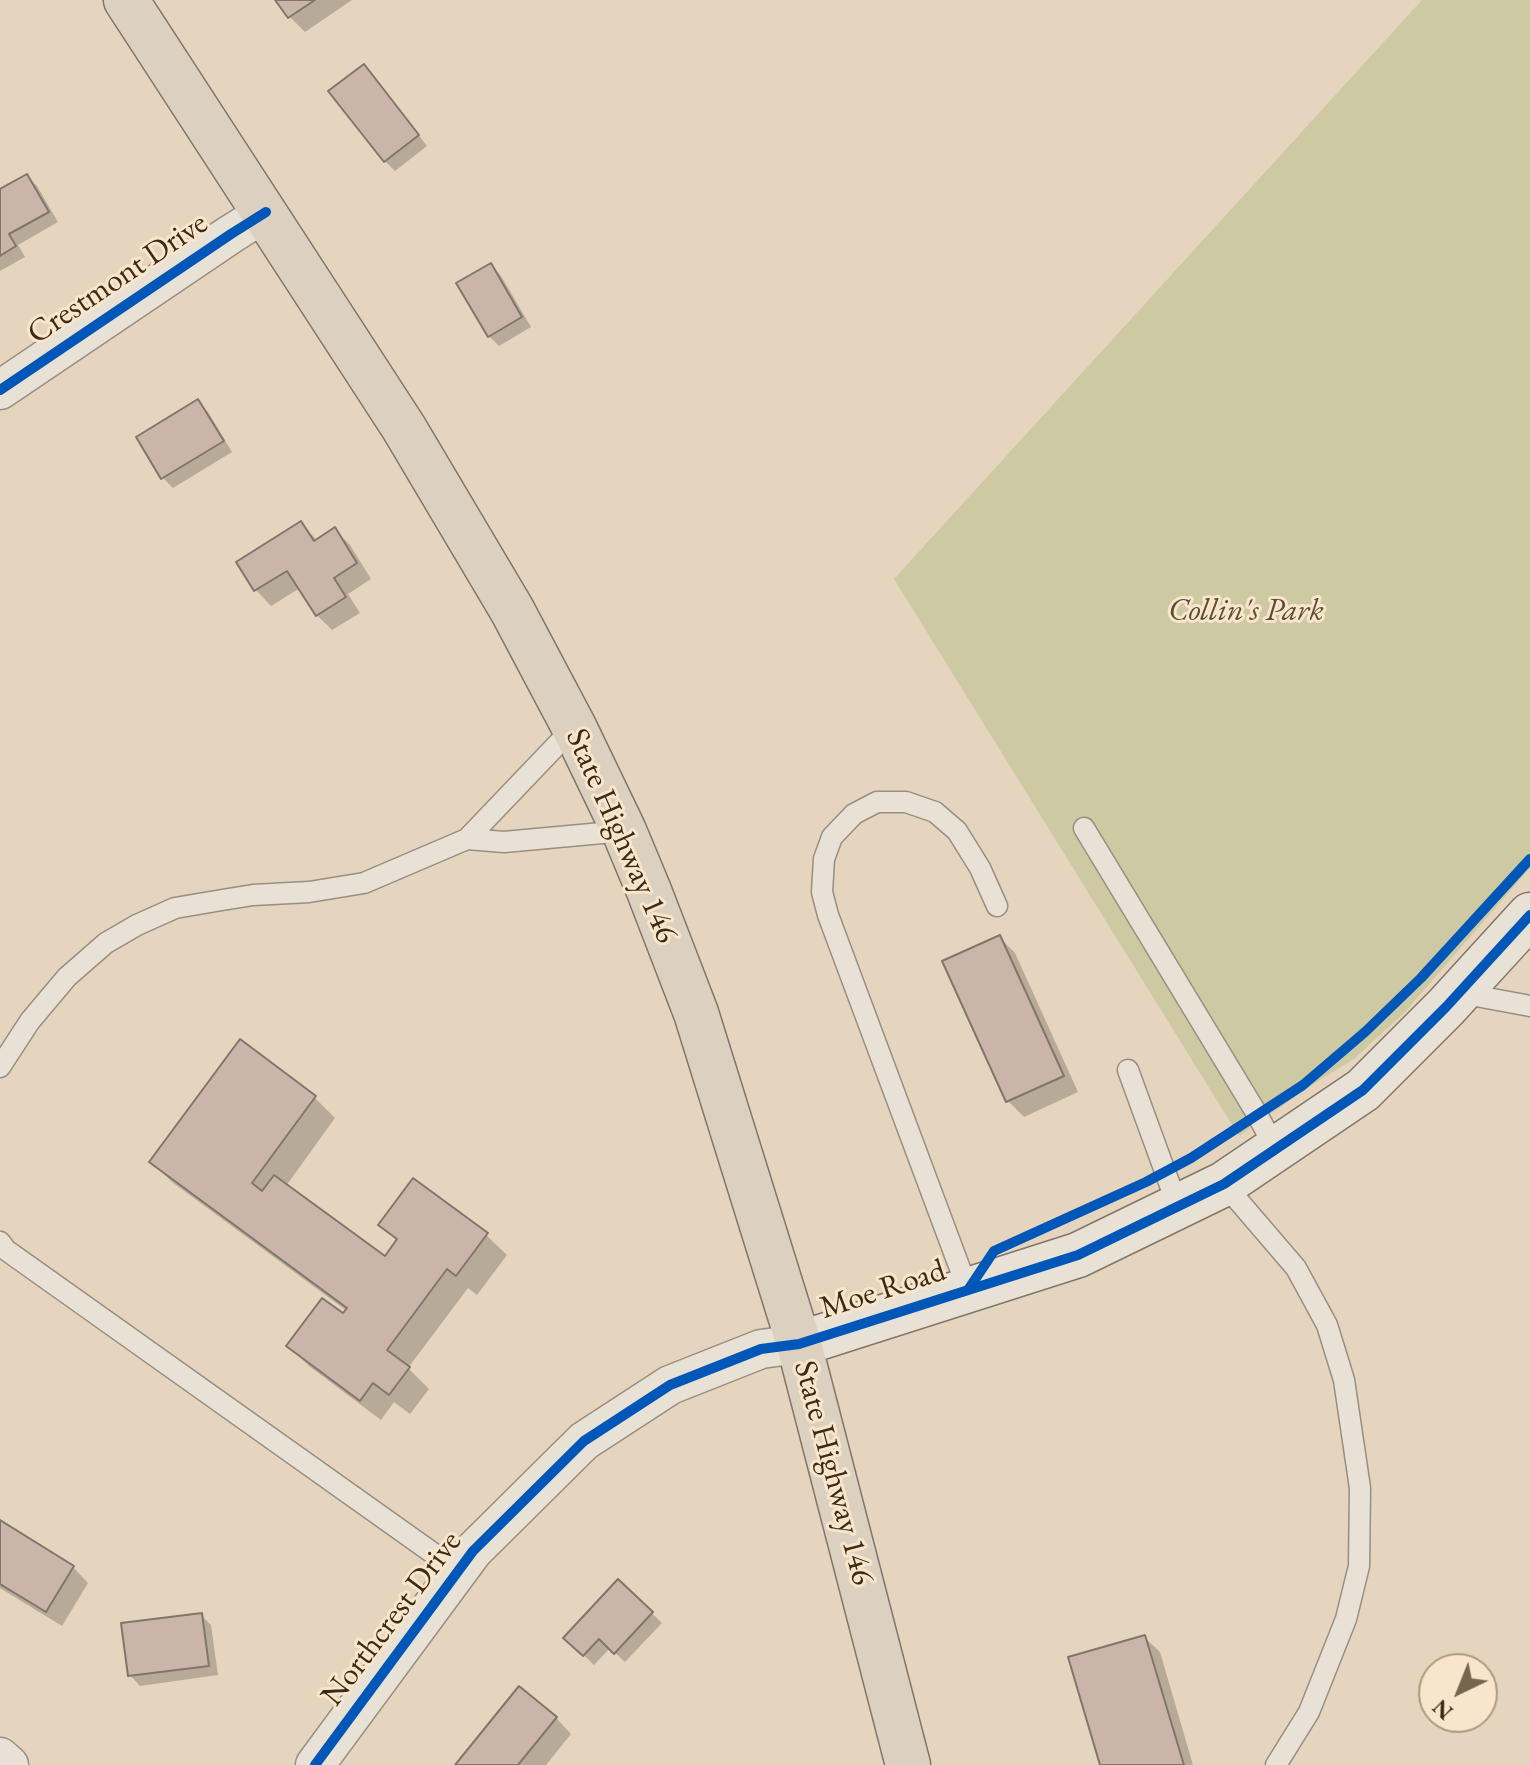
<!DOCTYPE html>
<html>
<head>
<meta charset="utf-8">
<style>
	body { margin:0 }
	#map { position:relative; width:1530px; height:1765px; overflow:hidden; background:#e5d5bf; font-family:"EB Garamond",serif }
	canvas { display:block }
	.north { position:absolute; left:1418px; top:1653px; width:80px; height:80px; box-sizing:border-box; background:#f8e5cb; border:2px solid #ac9a83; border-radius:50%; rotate:223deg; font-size:22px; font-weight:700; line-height:32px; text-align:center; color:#3a2a16 }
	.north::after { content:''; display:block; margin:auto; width:28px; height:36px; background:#766651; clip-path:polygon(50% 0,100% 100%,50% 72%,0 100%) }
</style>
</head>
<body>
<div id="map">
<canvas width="1530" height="1765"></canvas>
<div class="north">N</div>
</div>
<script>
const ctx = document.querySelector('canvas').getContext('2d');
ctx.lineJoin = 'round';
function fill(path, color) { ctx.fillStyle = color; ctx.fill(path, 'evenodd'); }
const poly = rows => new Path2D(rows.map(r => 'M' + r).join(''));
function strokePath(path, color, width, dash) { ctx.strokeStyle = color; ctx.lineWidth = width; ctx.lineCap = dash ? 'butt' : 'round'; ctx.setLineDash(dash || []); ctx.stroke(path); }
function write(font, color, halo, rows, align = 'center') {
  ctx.font = font + ' "EB Garamond",serif'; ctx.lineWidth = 6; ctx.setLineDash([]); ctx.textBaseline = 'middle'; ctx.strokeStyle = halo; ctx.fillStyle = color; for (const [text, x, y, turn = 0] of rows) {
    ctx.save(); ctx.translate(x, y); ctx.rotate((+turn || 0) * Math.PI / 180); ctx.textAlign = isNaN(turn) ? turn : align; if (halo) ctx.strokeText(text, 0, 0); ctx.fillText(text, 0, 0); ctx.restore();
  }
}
fill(poly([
	[1422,0,1530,0,1530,868,1405,1012,1354,1059,1312,1085,1239,1136,894,579]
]), '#cdc9a3');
fill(poly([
	[278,0,352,0,305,32,290,17],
	[373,76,427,146,395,171,385,161],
	[27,176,37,186,58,222,18,245,25,257,0,271,0,192],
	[491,265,501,276,531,327,499,346,489,336],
	[198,402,208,412,232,452,173,488,163,478,139,438],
	[301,524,318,541,335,530,350,545,371,579,348,594,360,613,332,630,317,615,300,588,271,606,256,590,239,563],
	[999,937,1015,953,1078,1092,1024,1117,1008,1101,945,962],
	[240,1042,315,1098,335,1118,286,1186,385,1259,398,1242,381,1225,486,1235,507,1255,477,1295,468,1288,408,1368,429,1389,410,1414,394,1402,381,1420,309,1366,289,1346,344,1316,347,1311,172,1182,152,1162],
	[0,1522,73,1567,88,1583,62,1626,0,1588],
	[619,1582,662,1623,625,1662,610,1648,594,1665,566,1638],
	[201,1615,211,1625,218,1675,140,1686,130,1675],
	[1144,1637,1160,1652,1193,1765,1102,1765],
	[556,1718,571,1734,546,1765,458,1765]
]), '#0003');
const building = poly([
	[275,0,315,0,288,18,275,0],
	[364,64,419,135,384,162,328,91,364,64],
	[27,174,49,212,9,234,16,246,0,256,0,189,27,174],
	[491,263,522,317,488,337,456,283,491,263],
	[198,399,224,441,161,479,136,437,198,399],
	[301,521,314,541,335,527,357,563,334,578,346,597,316,616,287,571,254,591,236,562,301,521],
	[1000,935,1064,1076,1006,1102,942,961,1000,935],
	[240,1039,316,1096,252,1183,262,1191,274,1175,385,1256,397,1239,378,1225,413,1178,488,1233,456,1276,447,1269,387,1350,410,1367,389,1395,373,1383,360,1401,286,1346,322,1298,343,1313,347,1308,149,1162,240,1039],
	[0,1520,74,1566,46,1612,0,1584,0,1520],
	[618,1579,653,1612,614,1654,599,1639,583,1656,563,1638,618,1579],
	[202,1613,209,1666,128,1676,121,1623,202,1613],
	[1145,1635,1184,1765,1100,1765,1068,1657,1145,1635],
	[519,1686,557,1717,518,1765,455,1765,519,1686]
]);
fill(building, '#cbb5aa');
strokePath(building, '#807669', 2);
const lane = poly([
	[1084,828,1257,1114,1275,1148],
	[467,839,504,842,624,831],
	[1460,993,1530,1006],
	[0,1067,30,1021,67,977,106,943,137,925,175,908,216,901,253,895,309,892,364,883,467,839,574,727],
	[1128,1070,1178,1207],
	[1224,1184,1296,1268,1327,1325,1344,1380,1360,1488,1359,1566,1346,1619,1309,1712,1276,1765],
	[0,1242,6,1250,458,1571],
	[968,1290,828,915,822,892,824,859,832,837,854,814,877,802,906,802,935,812,957,831,980,868,997,906]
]);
const street = poly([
	[0,390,231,234,266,212],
	[0,1757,9,1765],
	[315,1765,473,1551,584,1441,670,1385,761,1349,799,1344]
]);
const secondary = poly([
	[799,1344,1078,1255,1224,1184,1363,1090,1446,1007,1530,915]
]);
const primary = poly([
	[126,0,404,428,512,610,574,727,624,831,649,891,696,1013,799,1344,908,1765]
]);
strokePath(lane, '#998e7f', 23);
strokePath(street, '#998e7f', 41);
strokePath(secondary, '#807669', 47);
strokePath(primary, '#807669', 47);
strokePath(lane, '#e8e1d6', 20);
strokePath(street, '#e8e1d6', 38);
strokePath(secondary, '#e8e1d6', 44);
strokePath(primary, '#dcd1c1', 44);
strokePath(poly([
	[0,390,231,234,266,212],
	[968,1290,994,1251,1146,1182,1191,1158,1303,1085,1365,1032,1421,978,1530,859],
	[315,1765,473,1551,584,1441,670,1385,761,1349,799,1344,1078,1255,1224,1184,1363,1090,1446,1007,1530,915]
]), '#0057b8', 10);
write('32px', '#3a2a16', '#f8e5cb', [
	["Crestmont Drive",118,279,-34],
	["State Highway 146",621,836,66],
	["Moe Road",883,1290,-18],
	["State Highway 146",833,1473,75],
	["Northcrest Drive",392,1619,-53]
]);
write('italic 32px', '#5a4f34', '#f8e5cb', [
	["Collin's Park",1246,611]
]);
</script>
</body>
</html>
